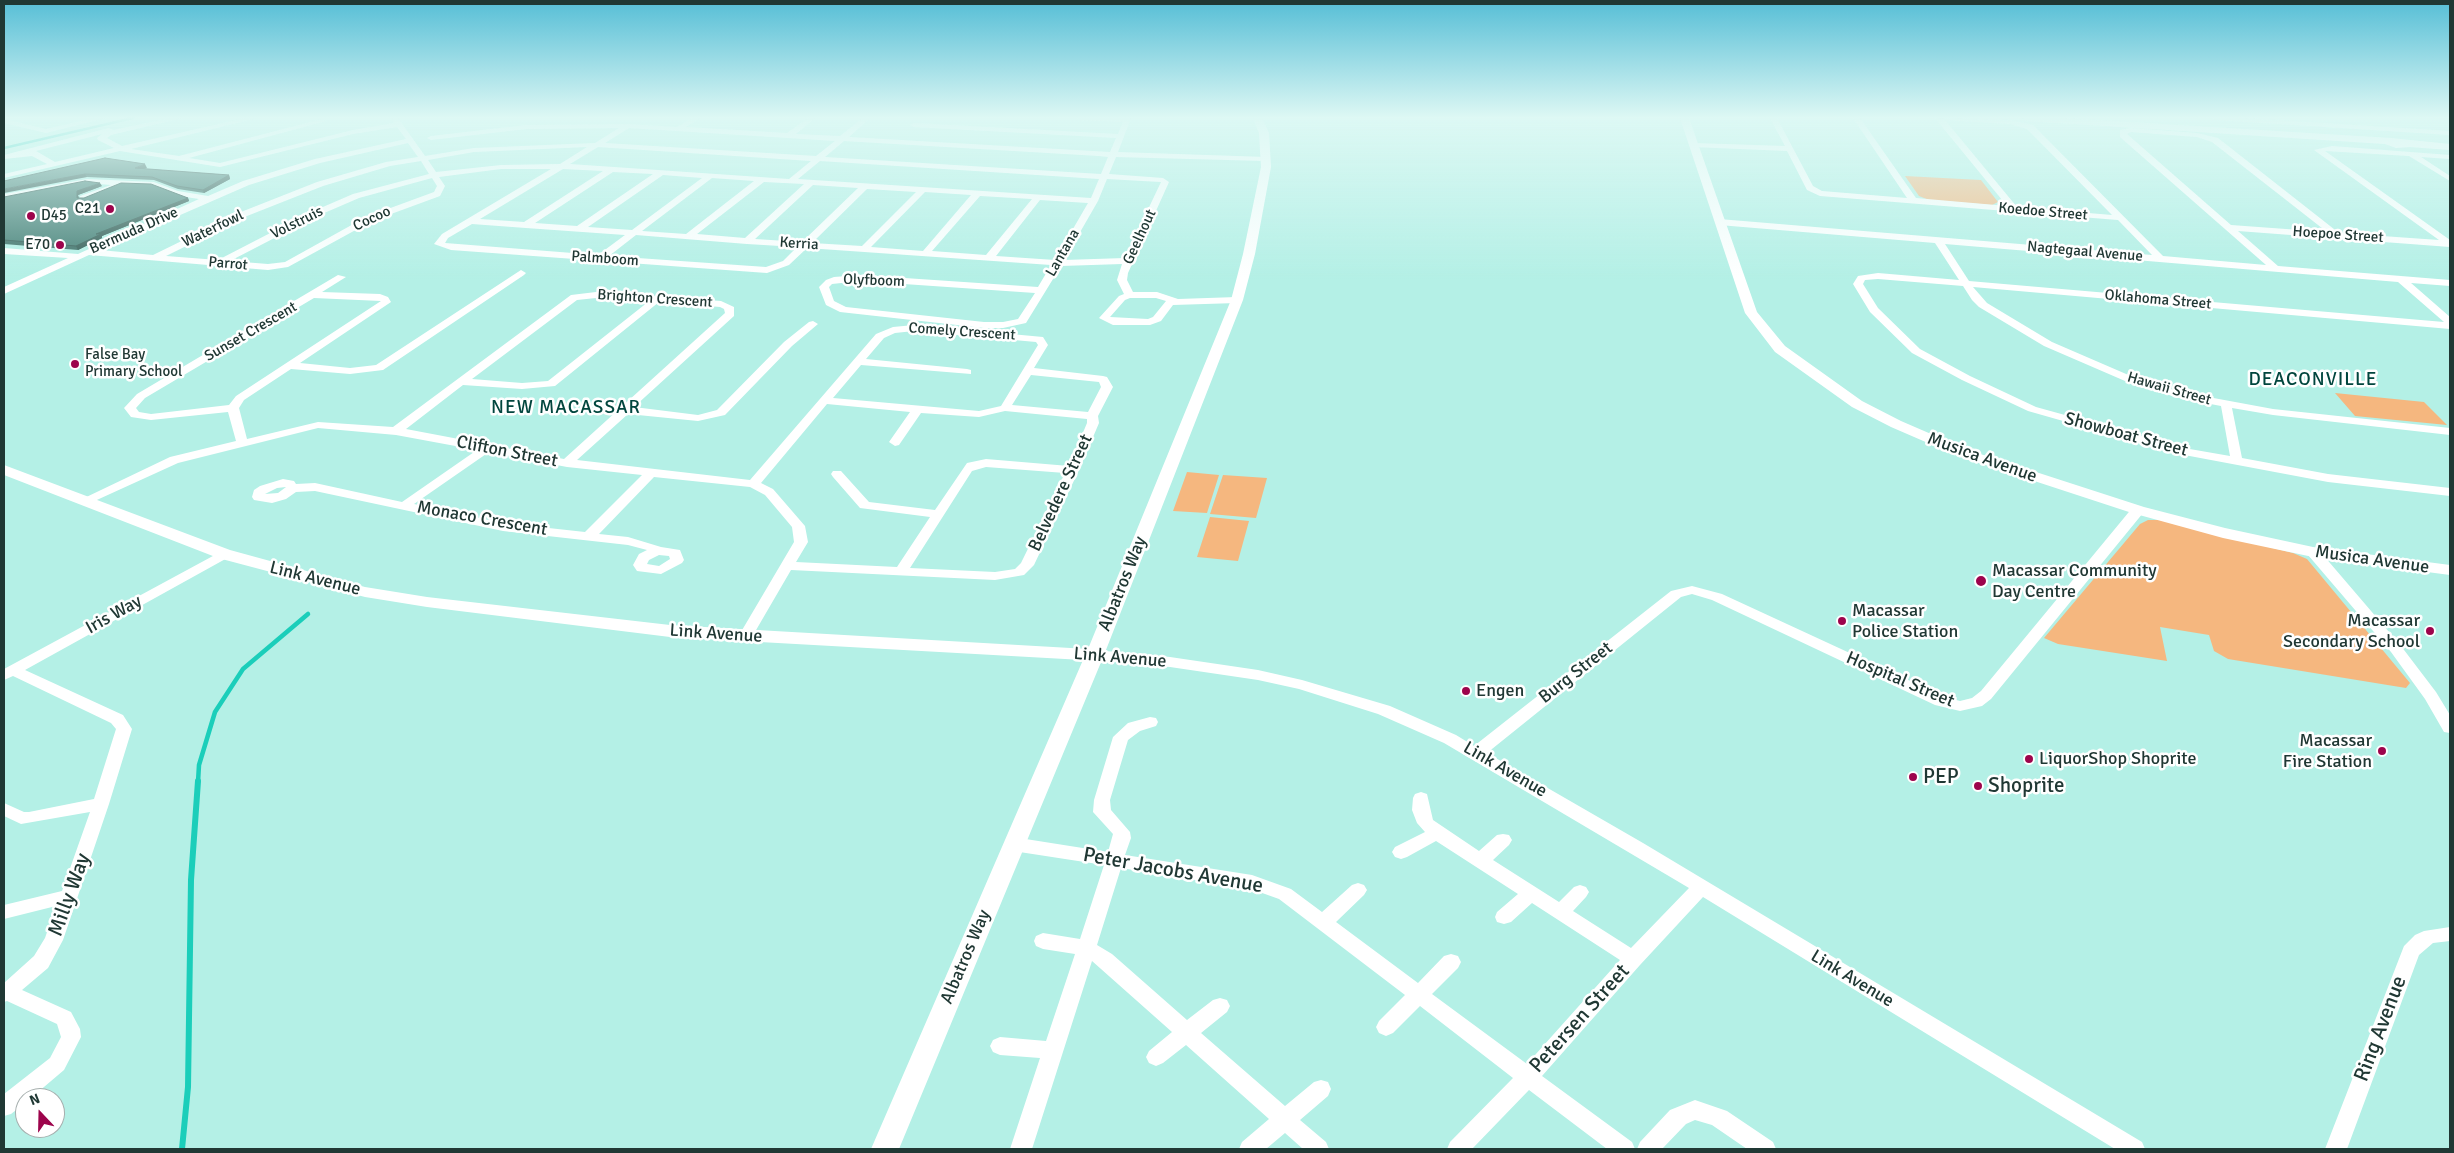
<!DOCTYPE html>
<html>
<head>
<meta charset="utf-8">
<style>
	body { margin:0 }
	#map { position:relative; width:2454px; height:1153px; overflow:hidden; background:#b4f0e6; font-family:Signika,sans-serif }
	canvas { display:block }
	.frame { position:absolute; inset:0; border:5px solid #203834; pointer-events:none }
	.north { position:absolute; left:15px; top:1088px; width:50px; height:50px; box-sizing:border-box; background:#fff; border:1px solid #a6afae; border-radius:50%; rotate:339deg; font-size:14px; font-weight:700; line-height:20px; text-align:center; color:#203834 }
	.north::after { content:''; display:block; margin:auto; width:18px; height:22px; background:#9d044c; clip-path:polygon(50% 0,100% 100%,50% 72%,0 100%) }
</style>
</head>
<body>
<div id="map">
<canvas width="2454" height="1153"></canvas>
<div class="frame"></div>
<div class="north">N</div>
</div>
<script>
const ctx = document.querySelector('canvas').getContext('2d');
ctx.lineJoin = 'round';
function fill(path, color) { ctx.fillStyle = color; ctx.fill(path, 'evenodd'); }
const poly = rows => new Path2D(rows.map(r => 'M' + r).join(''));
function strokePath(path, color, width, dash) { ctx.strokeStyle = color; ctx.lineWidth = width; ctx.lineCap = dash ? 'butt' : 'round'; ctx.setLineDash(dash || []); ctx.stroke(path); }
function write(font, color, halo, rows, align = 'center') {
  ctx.font = font + ' Signika,sans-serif'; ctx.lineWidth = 5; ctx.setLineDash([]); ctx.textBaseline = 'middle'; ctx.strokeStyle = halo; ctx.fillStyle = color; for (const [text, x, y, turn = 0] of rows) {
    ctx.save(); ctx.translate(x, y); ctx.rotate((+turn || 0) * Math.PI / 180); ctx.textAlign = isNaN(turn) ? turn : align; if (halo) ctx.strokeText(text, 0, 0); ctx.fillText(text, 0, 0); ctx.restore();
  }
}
fill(poly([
	[1905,176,1981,180,1998,202,1992,205,1929,200,1919,196],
	[2335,393,2424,402,2447,425,2355,416],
	[1187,472,1219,475,1207,513,1173,511],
	[1223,475,1267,478,1256,518,1210,514],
	[1210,517,1249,521,1238,561,1197,557],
	[2148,520,2161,520,2293,553,2307,559,2410,683,2406,688,2228,659,2214,651,2209,635,2160,627,2167,661,2058,644,2044,638,2140,524]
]), '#f5b77f');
strokePath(poly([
	[4,148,133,118]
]), '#1bceba', 2.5);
strokePath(poly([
	[198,782,199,765,215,712,243,669,308,614]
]), '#1bceba', 4.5);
strokePath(poly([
	[182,1149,188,1087,191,880,198,781]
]), '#1bceba', 6);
fill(poly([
	[94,118,106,118,46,133,4,123,4,119,46,129,94,118],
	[170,118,182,118,111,135,107,138,122,146,245,118,257,118,131,149,179,156,322,119,326,121,189,158,220,163,353,130,394,123,392,118,398,118,425,156,474,148,595,143,619,128,526,129,431,140,427,138,431,136,526,125,628,124,677,127,692,118,700,118,686,127,787,133,808,118,815,118,796,134,840,136,863,118,870,118,849,137,1110,152,1116,138,914,127,910,125,914,123,1118,134,1123,122,1081,120,1077,118,1131,118,1118,152,1266,157,1270,159,1266,161,1116,157,1109,174,1163,178,1169,182,1128,273,1127,280,1133,292,1157,292,1178,299,1237,297,1242,300,1237,303,1173,305,1161,321,1150,325,1113,325,1099,318,1119,296,1124,294,1117,280,1122,264,1061,266,1026,323,1003,328,984,328,840,312,826,305,819,287,826,280,834,277,860,275,1038,287,1051,265,807,248,789,265,767,273,451,250,434,244,442,234,551,169,501,169,439,177,445,186,440,196,372,221,288,267,268,270,89,255,4,294,4,287,68,258,4,254,4,248,78,254,199,199,173,195,153,186,122,185,86,200,80,200,80,196,111,185,87,183,4,199,4,194,87,179,154,182,178,191,208,196,243,181,315,159,406,139,397,127,353,134,220,167,120,151,4,178,4,174,47,164,32,156,4,159,4,155,109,128,113,130,170,118],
	[629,128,788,138,835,141,816,156,605,143,629,128],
	[102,134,97,138,98,140,114,148,55,162,36,151,102,134],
	[844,141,1099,156,1108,157,1101,174,825,157,844,141],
	[408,143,418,157,386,162,317,182,241,212,153,255,100,250,249,185,320,163,408,143],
	[587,147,560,164,501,165,436,172,428,160,474,152,587,147],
	[598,147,811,161,789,179,570,164,598,147],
	[421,161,429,174,353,194,309,213,218,260,166,256,247,216,323,186,390,166,421,161],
	[820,161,1099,179,1091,198,798,179,820,161],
	[563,169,603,171,524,222,480,219,563,169],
	[613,172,653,174,577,226,535,223,613,172],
	[663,175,702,178,632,230,588,227,663,175],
	[432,178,437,186,434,192,366,217,285,262,268,264,230,261,315,217,359,198,432,178],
	[712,178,754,181,686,234,642,231,712,178],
	[1107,179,1161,182,1125,258,1064,260,1098,201,1107,179],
	[764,182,804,184,745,238,697,234,764,182],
	[813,185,858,188,802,242,755,239,813,185],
	[867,189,916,192,862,246,812,243,867,189],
	[925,192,971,195,923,251,871,247,925,192],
	[980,196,1032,199,986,255,932,251,980,196],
	[1040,200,1088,203,1055,260,996,256,1040,200],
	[472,224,526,228,625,235,598,255,445,243,448,238,472,224],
	[636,235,747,244,797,247,783,261,766,267,609,256,636,235],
	[860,281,1035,293,1018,319,1003,322,984,322,846,307,834,301,829,287,832,284,860,281],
	[1130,298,1156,298,1166,301,1153,317,1148,319,1110,317,1125,300,1130,298],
	[1770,118,1777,118,1813,186,1822,191,1907,198,1853,118,1860,118,1916,198,2007,206,1935,118,2010,120,2033,125,2163,256,2266,265,2120,137,2120,130,2131,128,2197,133,2218,138,2339,233,2439,240,2314,150,2332,146,2450,155,2450,159,2421,157,2450,176,2450,181,2409,156,2325,151,2450,240,2450,247,2238,231,2278,266,2450,280,2450,286,2411,283,2450,317,2450,329,1973,287,1987,303,2052,342,2140,380,2181,392,2273,409,2450,428,2450,435,2273,415,2232,408,2242,458,2328,474,2450,488,2450,496,2328,482,2179,454,2028,411,1962,380,1912,353,1870,312,1853,284,1858,276,1878,273,1959,280,1935,243,1719,225,1715,222,1719,219,2152,255,2118,220,1820,196,1807,190,1787,151,1693,147,1689,145,1693,143,1785,146,1770,118],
	[1945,120,2010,124,2027,129,2112,215,2017,207,1945,120],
	[2131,132,2197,137,2212,142,2327,232,2231,225,2127,134,2131,132],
	[1945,244,2398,282,2444,322,1969,281,1945,244],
	[1878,279,1963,286,1972,300,1979,307,2044,346,2132,384,2179,398,2221,406,2230,456,2184,448,2036,407,1970,376,1920,349,1878,308,1863,284,1865,280,1878,279],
	[2212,118,2244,118,2450,131,2450,135,2216,120,2212,118],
	[521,270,526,273,524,275,383,370,350,374,291,369,244,400,239,408,247,439,318,422,393,427,571,295,596,292,721,301,734,307,734,316,634,407,698,415,717,410,784,342,809,322,813,321,818,324,792,346,725,415,698,421,628,414,577,460,750,480,876,334,893,327,914,325,1043,337,1048,345,1034,368,1103,376,1107,377,1113,387,1098,416,1099,423,1079,470,1034,565,1024,575,995,580,791,570,752,637,745,642,738,637,794,542,792,527,765,495,750,487,654,477,599,534,628,537,661,547,680,550,684,560,682,563,661,574,637,571,633,565,639,554,647,550,628,545,503,531,315,491,296,492,286,499,272,503,254,500,252,497,254,490,260,486,283,479,294,481,296,484,315,483,402,502,477,450,396,435,318,428,178,463,88,504,84,505,78,501,170,457,236,441,228,412,151,420,131,417,124,408,137,394,338,275,346,277,322,292,380,294,388,297,391,302,300,363,350,368,376,365,521,270],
	[314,298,381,301,236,396,229,405,151,414,139,412,136,408,145,398,314,298],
	[596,298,648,302,548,381,522,383,472,379,577,300,596,298],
	[659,302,720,307,724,309,725,313,564,459,406,429,463,385,522,389,555,386,659,302],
	[914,331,1036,342,1038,345,1001,406,979,411,833,398,861,365,971,374,971,370,967,369,866,359,884,338,895,333,914,331],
	[1031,375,1099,382,1101,387,1088,412,1012,405,1031,375],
	[827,404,910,412,889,442,895,446,899,445,921,413,979,417,1005,411,1087,419,1087,423,1069,466,986,459,967,463,935,510,869,502,841,471,833,471,831,474,833,477,860,508,930,517,897,567,796,562,808,542,805,526,773,489,761,483,827,404],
	[489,452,567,467,642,475,585,532,503,523,414,504,489,452],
	[986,467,1065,473,1021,563,1015,569,995,572,910,568,972,471,986,467],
	[286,487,278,493,265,494,277,488,286,487],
	[659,555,669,556,670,559,659,566,647,564,649,560,659,555],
	[2138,506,2144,510,2143,513,1991,699,1982,706,1960,711,1935,705,1712,600,1692,594,1681,597,1487,753,1643,843,2142,1142,2145,1149,2115,1149,1703,897,1640,965,1542,1076,1632,1142,1635,1149,1607,1149,1529,1090,1472,1149,1447,1149,1450,1142,1513,1078,1420,1006,1393,1033,1386,1036,1379,1033,1376,1027,1379,1021,1405,995,1279,899,1251,889,1121,868,1097,945,1112,954,1187,1020,1213,1000,1220,998,1227,1000,1230,1006,1227,1012,1201,1033,1285,1106,1314,1082,1321,1080,1328,1082,1331,1089,1328,1096,1300,1120,1326,1142,1329,1149,1303,1149,1285,1133,1266,1149,1239,1149,1242,1142,1269,1119,1186,1045,1163,1063,1156,1066,1149,1063,1146,1057,1149,1051,1172,1032,1092,961,1032,1149,1010,1149,1040,1058,1000,1055,993,1052,990,1046,993,1040,1000,1037,1046,1041,1075,954,1043,949,1036,946,1034,941,1036,936,1043,933,1080,939,1104,865,1013,851,1007,849,1004,844,1007,839,1013,837,1108,852,1113,834,1093,812,1094,800,1113,737,1128,723,1150,717,1156,718,1158,722,1156,726,1140,731,1128,740,1110,800,1111,810,1130,832,1131,838,1125,855,1252,875,1291,889,1322,912,1352,885,1358,883,1364,885,1367,890,1364,895,1336,922,1418,983,1444,956,1451,954,1458,956,1461,962,1458,968,1432,994,1527,1064,1620,960,1532,903,1511,922,1504,924,1497,922,1495,917,1497,912,1518,894,1436,841,1407,857,1401,859,1395,857,1392,852,1395,847,1425,832,1417,823,1412,810,1413,798,1415,794,1421,792,1427,794,1433,820,1479,851,1497,835,1503,834,1509,835,1512,840,1509,845,1493,860,1559,902,1574,887,1580,885,1586,887,1589,892,1586,897,1573,911,1631,948,1689,888,1444,743,1378,714,1299,689,1258,680,1170,667,1095,660,1088,655,1090,652,1095,650,1170,657,1258,670,1302,680,1390,706,1456,735,1474,746,1671,591,1692,586,1722,594,1945,697,1960,701,1972,698,1981,691,2133,507,2138,506],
	[2313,548,2318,549,2401,646,2436,692,2450,715,2450,733,2444,732,2425,699,2391,652,2308,555,2306,552,2313,548],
	[224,550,229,551,231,554,229,557,25,670,123,715,132,729,109,804,63,940,48,968,22,990,71,1012,80,1029,81,1037,64,1070,31,1098,25,1098,25,1103,11,1114,4,1116,4,1094,50,1058,61,1037,57,1024,7,1001,4,1002,4,983,34,956,45,938,56,906,4,919,4,905,62,891,90,812,21,824,4,816,4,803,24,812,29,812,94,799,116,729,111,723,13,676,4,680,4,669,224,550],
	[2450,927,2450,941,2433,943,2419,955,2347,1149,2325,1149,2404,946,2415,935,2424,931,2450,927],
	[1695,1100,1727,1111,1773,1142,1776,1149,1747,1149,1712,1125,1695,1120,1686,1124,1662,1149,1637,1149,1640,1142,1670,1110,1695,1100]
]), '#fff');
fill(poly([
	[1253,118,1262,118,1269,133,1271,167,1255,254,1243,300,1104,655,899,1149,871,1149,1083,660,670,637,427,607,365,597,218,558,4,475,4,465,230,550,365,587,427,597,670,625,1088,649,1231,300,1243,254,1261,167,1259,133,1253,118],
	[1680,118,1689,118,1757,312,1785,346,1862,401,1901,421,1968,450,2144,507,2225,528,2313,547,2450,565,2450,575,2313,557,2223,538,2132,513,1958,456,1891,427,1852,407,1775,352,1745,313,1680,118],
	[2022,118,2063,118,2391,138,2450,144,2450,150,2410,147,2396,148,2385,144,2027,121,2022,118]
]), '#fff');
fill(poly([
	[147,168,144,169,229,175,230,179,204,193,178,189,154,180,87,177,4,181],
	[102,186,78,195,79,198,188,198,189,201,102,236,102,238,78,250,4,244,4,197]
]), '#3a6c64');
fill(poly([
	[145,164,147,168,136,171,135,168],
	[85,174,87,177,4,193,4,189],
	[229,175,230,179,204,193,203,190],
	[100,183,102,186,78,195,79,201,77,198,77,191],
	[188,198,189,201,102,236,102,238,78,250,76,246,96,234]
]), '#2f5851');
const building = poly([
	[105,158,145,164,135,168,229,175,203,190,177,186,152,177,85,174,4,189,4,181,105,158],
	[85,181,100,183,77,191,77,198,84,198,121,183,151,184,188,198,96,234,101,234,76,246,4,240,4,197,85,181]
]);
fill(building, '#437d74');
strokePath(building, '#2f5851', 1);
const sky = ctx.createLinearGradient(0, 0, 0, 279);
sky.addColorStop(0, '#56bed6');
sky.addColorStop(0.42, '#ddf8f4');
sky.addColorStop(1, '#ddf8f400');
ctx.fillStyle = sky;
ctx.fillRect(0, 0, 2454, 279);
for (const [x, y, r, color] of [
	[110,209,5,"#9d044c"],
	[31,216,5,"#9d044c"],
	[60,245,5,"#9d044c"],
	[75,364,5,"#9d044c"],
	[1981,581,6,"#9d044c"],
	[1842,621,5,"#9d044c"],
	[2430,631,5,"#9d044c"],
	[1466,691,5,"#9d044c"],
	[2382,751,5,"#9d044c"],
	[2029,759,5,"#9d044c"],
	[1913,777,5,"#9d044c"],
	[1978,786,5,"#9d044c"]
]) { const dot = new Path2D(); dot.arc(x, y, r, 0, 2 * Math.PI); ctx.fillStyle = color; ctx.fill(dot); strokePath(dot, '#fff', 2); }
write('15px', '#203834', '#fff', [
	["C21",100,209],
	["D45",41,216,"left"],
	["E70",50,245],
	["False Bay",85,355,"left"],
	["Primary School",85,372,"left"]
], 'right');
write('15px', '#203834', '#fff', [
	["Koedoe Street",2043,212,5],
	["Cocoo",372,219,-25],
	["Volstruis",297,223,-26],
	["Waterfowl",213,229,-26],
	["Bermuda Drive",134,231,-24],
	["Hoepoe Street",2338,235,4],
	["Geelhout",1140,237,-65],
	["Kerria",799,244,4],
	["Nagtegaal Avenue",2085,252,5],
	["Lantana",1063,253,-60],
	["Palmboom",605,259,4],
	["Parrot",228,264,5],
	["Olyfboom",874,281,2],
	["Brighton Crescent",655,299,4],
	["Oklahoma Street",2158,300,5],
	["Sunset Crescent",251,332,-30],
	["Comely Crescent",962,332,4],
	["Hawaii Street",2169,389,16]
]);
write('18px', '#203834', '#fff', [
	["Showboat Street",2126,435,15],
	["Clifton Street",507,452,11],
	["Musica Avenue",1982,458,20],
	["Belvedere Street",1061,493,-65],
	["Monaco Crescent",482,519,10],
	["Musica Avenue",2372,560,8],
	["Link Avenue",315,579,14],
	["Albatros Way",1123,584,-68],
	["Iris Way",114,615,-29],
	["Link Avenue",716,634,4],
	["Link Avenue",1120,658,5],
	["Burg Street",1576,673,-38],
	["Hospital Street",1900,680,23],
	["Link Avenue",1505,770,30],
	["Albatros Way",966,957,-67],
	["Link Avenue",1852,979,31]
]);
write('18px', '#203834', '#fff', [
	["Macassar Community",1992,571],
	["Day Centre",1992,592],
	["Macassar",1852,611],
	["Police Station",1852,632],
	["Macassar",2420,621,"right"],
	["Secondary School",2420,642,"right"],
	["Engen",1476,691],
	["Macassar",2372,741,"right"],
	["Fire Station",2372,762,"right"],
	["LiquorShop Shoprite",2039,759]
], 'left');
ctx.letterSpacing = '1px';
write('19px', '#01463e', '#fff', [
	["DEACONVILLE",2313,380],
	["NEW MACASSAR",566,408]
]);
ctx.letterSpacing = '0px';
write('21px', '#203834', '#fff', [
	["PEP",1923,777],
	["Shoprite",1988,786]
], 'left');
write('21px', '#203834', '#fff', [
	["Peter Jacobs Avenue",1173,871,10],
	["Milly Way",70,895,-70],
	["Petersen Street",1580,1019,-48],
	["Ring Avenue",2381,1029,-69]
]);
</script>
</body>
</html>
